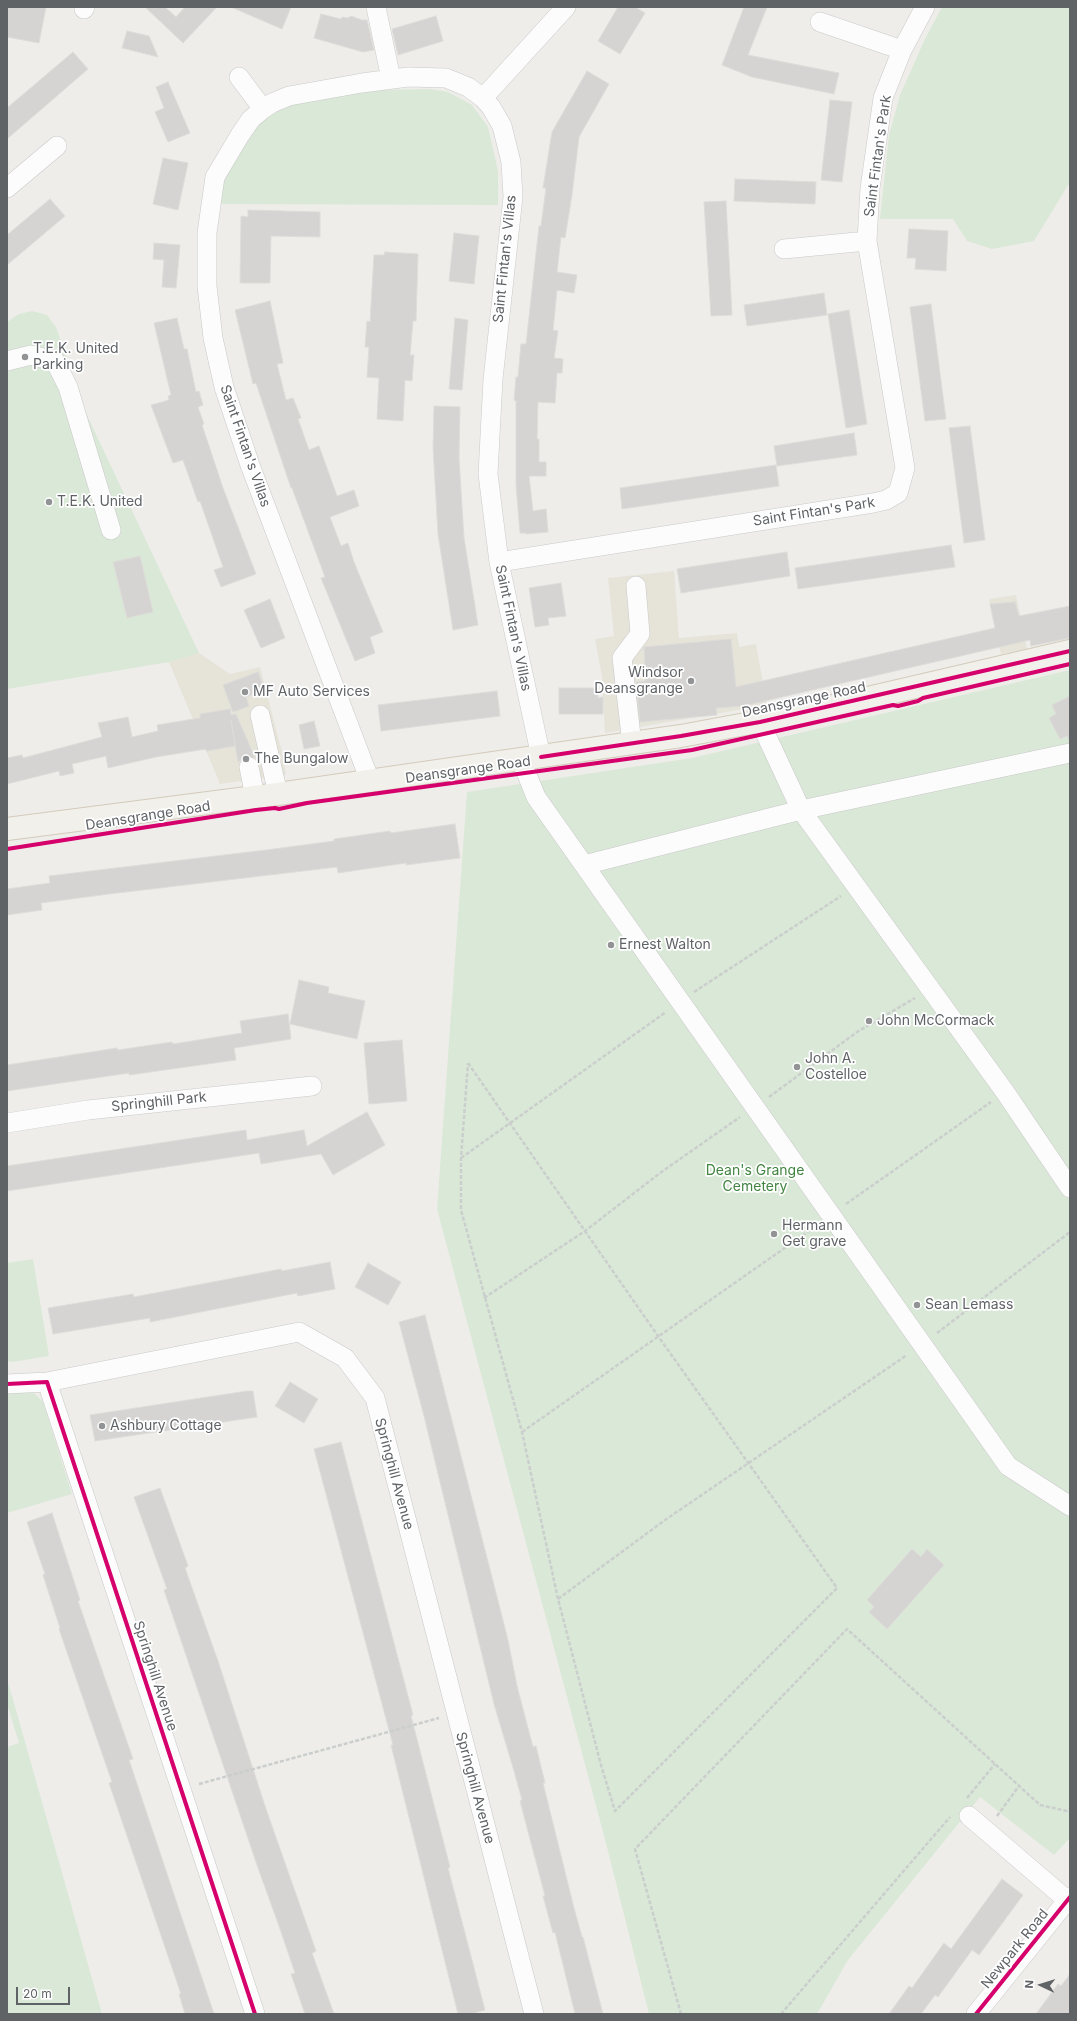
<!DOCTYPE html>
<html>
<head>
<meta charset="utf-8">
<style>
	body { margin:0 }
	#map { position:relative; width:1077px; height:2021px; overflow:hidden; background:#eeedea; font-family:Inter,sans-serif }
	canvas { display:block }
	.frame { position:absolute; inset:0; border:8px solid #5f6366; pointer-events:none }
	.north { position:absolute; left:1021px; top:1965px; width:40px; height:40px; -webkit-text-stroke:3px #fff; paint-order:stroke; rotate:274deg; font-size:11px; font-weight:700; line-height:16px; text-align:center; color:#5f6366 }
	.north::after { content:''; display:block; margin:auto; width:14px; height:18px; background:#5f6366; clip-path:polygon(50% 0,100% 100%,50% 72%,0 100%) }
	.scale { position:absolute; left:16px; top:1987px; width:54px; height:18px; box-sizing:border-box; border:2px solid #5f6366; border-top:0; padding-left:5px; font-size:12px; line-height:14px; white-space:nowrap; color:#5f6366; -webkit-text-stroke:3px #fff; paint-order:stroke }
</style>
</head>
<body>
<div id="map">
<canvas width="1077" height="2021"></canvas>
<div class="frame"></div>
<div class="north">N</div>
<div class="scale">20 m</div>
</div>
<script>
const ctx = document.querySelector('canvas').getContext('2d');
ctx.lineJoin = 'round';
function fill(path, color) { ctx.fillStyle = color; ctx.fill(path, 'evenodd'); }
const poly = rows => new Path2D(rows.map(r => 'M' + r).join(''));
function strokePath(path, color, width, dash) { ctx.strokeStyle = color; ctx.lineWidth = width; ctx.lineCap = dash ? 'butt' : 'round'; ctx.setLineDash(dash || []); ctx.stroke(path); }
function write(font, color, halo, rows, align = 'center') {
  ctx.font = font + ' Inter,sans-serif'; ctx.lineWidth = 3.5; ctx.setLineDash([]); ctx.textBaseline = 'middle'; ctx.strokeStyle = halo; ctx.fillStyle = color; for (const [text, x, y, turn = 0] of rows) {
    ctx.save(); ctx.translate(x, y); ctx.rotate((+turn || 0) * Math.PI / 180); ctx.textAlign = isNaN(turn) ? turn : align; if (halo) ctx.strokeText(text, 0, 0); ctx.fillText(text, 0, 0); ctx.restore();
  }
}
fill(poly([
	[674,571,679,638,737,633,739,647,756,644,767,705,605,733,602,676,595,639,614,636,608,578],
	[1016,595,1027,649,1001,654,989,599],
	[199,653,230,674,260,667,282,752,286,775,220,784,169,662]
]), '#e6e3d9');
fill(poly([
	[942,7,1070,7,1070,182,1034,241,992,249,967,241,953,219,880,219,889,135,900,95,925,39],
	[430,89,448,92,472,105,488,127,498,171,498,205,216,204,219,186,247,134,275,112,294,104,322,97,377,90],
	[32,311,47,315,56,327,86,413,199,653,169,662,7,689,7,322,19,314],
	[1070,670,1070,1838,1054,1855,980,1797,848,1960,817,2014,649,2014,607,1847,437,1209,467,792,692,758],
	[33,1259,49,1356,13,1362,7,1361,7,1263],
	[7,1393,34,1393,43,1402,72,1494,7,1513],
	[7,1680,12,1696,102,2014,7,2014,7,1747,19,1743,7,1704]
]), '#dae8d7');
const building = poly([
	[7,7,46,7,39,43,7,37,7,7],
	[145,7,165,7,176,17,185,7,217,7,183,43,145,7],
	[231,7,291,7,282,29,231,7],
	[618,7,635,7,645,13,620,54,598,41,618,7],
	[744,7,767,7,748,55,839,73,834,94,752,77,722,65,744,7],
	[321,14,341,19,342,17,348,18,351,16,362,20,367,20,374,50,363,52,314,38,321,14],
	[436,16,443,41,398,55,392,29,436,16],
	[127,31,149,36,158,57,122,48,127,31],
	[73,52,88,69,7,139,7,108,73,52],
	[587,71,609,84,579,137,572,195,565,238,561,237,557,272,577,275,574,293,557,290,553,330,558,331,554,358,563,359,562,373,557,373,555,403,538,402,537,439,539,439,539,462,546,462,546,476,529,476,533,511,546,509,548,532,526,534,526,533,520,533,516,485,516,401,514,400,516,377,518,377,521,344,526,344,539,226,541,226,546,188,543,188,552,132,587,71],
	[168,82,190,133,168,142,155,112,164,108,156,87,168,82],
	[830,100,852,102,842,182,821,180,830,100],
	[163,158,188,163,178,210,153,204,163,158],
	[735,179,816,182,815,204,734,201,735,179],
	[50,199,65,216,7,265,7,235,50,199],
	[726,201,732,315,711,316,704,202,726,201],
	[248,210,320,212,320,237,271,236,270,283,240,283,241,216,248,217,248,210],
	[909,229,948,231,946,271,915,269,916,258,907,258,909,229],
	[454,233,479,236,474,284,449,281,454,233],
	[154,243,180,245,176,288,162,287,164,260,153,259,154,243],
	[385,252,418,254,416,321,413,321,410,355,414,355,412,381,405,380,403,421,377,419,379,378,367,377,369,347,365,347,367,321,370,322,374,255,384,255,385,252],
	[824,293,827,315,747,326,744,305,824,293],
	[270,301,283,363,277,364,286,400,293,398,301,418,298,419,309,450,319,446,337,496,354,490,359,506,330,517,341,546,348,543,354,562,383,632,370,637,375,653,355,661,321,578,325,577,292,488,291,488,256,383,253,384,235,310,270,301],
	[931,304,946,419,925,421,910,307,931,304],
	[849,310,867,424,846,428,828,314,849,310],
	[177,318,184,349,187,349,196,392,199,391,203,405,198,407,204,424,202,425,223,488,256,574,221,587,214,570,223,567,200,501,198,502,183,460,173,463,151,405,169,400,168,396,171,395,154,323,177,318],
	[455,318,468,320,462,390,449,389,455,318],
	[434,406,460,407,459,458,464,538,478,625,453,630,438,534,433,447,434,406],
	[970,426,985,540,964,543,949,428,970,426],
	[854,433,857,455,777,466,774,446,854,433],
	[776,465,779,486,622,509,620,488,776,465],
	[951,545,955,567,798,589,795,568,951,545],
	[787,552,790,576,681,593,677,569,787,552],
	[140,556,153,612,127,618,113,562,140,556],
	[561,583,566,616,548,618,549,625,535,627,529,588,561,583],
	[270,599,285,638,261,648,244,610,270,599],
	[1015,602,1019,616,1070,606,1070,638,1031,646,1030,640,743,706,716,708,717,715,640,722,636,682,646,681,644,647,731,639,736,687,995,628,990,604,1015,602],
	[258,672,265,690,246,697,249,706,233,712,223,685,258,672],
	[559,688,598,688,598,698,603,697,603,714,559,714,559,688],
	[497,691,500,716,381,731,378,705,497,691],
	[1070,696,1070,742,1067,736,1060,739,1049,718,1056,714,1052,705,1070,696],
	[230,709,231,715,236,714,255,758,246,756,238,762,231,720,235,746,206,751,206,749,156,757,108,768,106,756,72,764,74,773,60,776,59,771,7,784,7,758,22,755,23,758,102,737,98,723,128,717,132,737,158,731,157,725,200,718,200,714,230,709],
	[314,721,320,746,304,749,299,725,314,721],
	[455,824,460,858,406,865,406,863,338,873,337,867,109,894,41,903,42,910,7,915,7,889,50,883,49,876,266,850,334,841,334,839,390,831,391,833,455,824],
	[299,980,329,987,328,993,365,1001,357,1039,290,1024,299,980],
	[288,1014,291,1039,234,1048,236,1060,129,1075,129,1073,7,1091,7,1065,117,1048,118,1050,172,1042,173,1044,242,1033,240,1021,288,1014],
	[402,1040,407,1101,369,1104,364,1043,402,1040],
	[367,1112,385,1145,333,1175,321,1154,261,1164,259,1153,7,1191,7,1166,246,1130,247,1140,304,1130,307,1146,367,1112],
	[330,1262,335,1289,298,1296,297,1293,150,1322,150,1318,53,1334,48,1308,133,1294,134,1297,281,1269,282,1271,330,1262],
	[368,1263,401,1282,388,1305,355,1287,368,1263],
	[425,1315,508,1640,517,1686,533,1747,536,1746,545,1783,543,1783,574,1908,582,1937,583,1937,603,2014,575,2014,555,1932,553,1933,543,1896,545,1896,520,1801,522,1800,514,1771,494,1704,424,1416,399,1322,425,1315],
	[290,1382,318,1399,304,1423,275,1406,290,1382],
	[247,1391,253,1391,257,1417,95,1441,90,1415,247,1391],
	[341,1442,413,1715,411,1716,450,1867,448,1868,485,2010,470,2014,458,2014,391,1745,393,1745,314,1449,341,1442],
	[160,1488,188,1566,185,1568,218,1661,266,1809,316,1951,312,1953,334,2014,305,2014,291,1974,295,1973,279,1926,257,1865,164,1590,167,1589,134,1497,160,1488],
	[52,1513,80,1600,78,1601,133,1759,129,1760,214,2014,185,2014,179,1994,181,1994,109,1783,112,1782,59,1629,60,1628,43,1575,45,1574,27,1522,52,1513],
	[912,1549,921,1557,927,1549,944,1565,887,1629,869,1612,874,1607,867,1600,912,1549],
	[1002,1879,1023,1895,979,1955,972,1950,938,1997,935,1995,921,2014,889,2014,909,1986,912,1988,944,1943,951,1949,1002,1879],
	[1070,1974,1070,2014,1036,2014,1058,1984,1061,1986,1070,1974]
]);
fill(building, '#d5d4d2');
strokePath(building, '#dedcd9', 1);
const minor = poly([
	[376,7,391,79],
	[84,9,85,7],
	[820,22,902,50],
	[239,77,263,109],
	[483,98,566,7],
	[7,188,57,146],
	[784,249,867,241],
	[7,361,31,355,55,361,68,387,111,530],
	[499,562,873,503,886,500,898,493,905,468,867,241,870,188,883,98,902,50,925,7],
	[260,715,278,794],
	[760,722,801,810,1005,1092,1070,1188],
	[632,744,622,658,640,634,636,586],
	[521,760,536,797,1008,1466,1070,1506],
	[249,767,255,797],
	[370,781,250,465,224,387,213,338,207,286,207,233,215,177,240,135,251,119,263,109,272,103,289,96,362,83,408,77,446,78,468,87,483,98,491,107,502,126,511,162,513,197,493,379,488,474,499,562,541,757],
	[584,865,801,810,1070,753],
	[7,1123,88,1110,312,1086],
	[47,1382,255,2014],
	[7,1384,47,1382,299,1332,345,1358,375,1398,534,2014],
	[969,1816,1067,1900],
	[976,2014,1070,1897]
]);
const major = poly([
	[7,829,278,794,681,736,799,714,1070,651]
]);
strokePath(minor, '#c9c9c9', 20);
strokePath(major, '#d3cbbb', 24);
strokePath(poly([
	[694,992,841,896],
	[468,1063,658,1336,837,1588,615,1811,601,1765,558,1599,522,1432,461,1210,461,1158,468,1063],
	[769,1097,857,1032,915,998],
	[461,1158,666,1012],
	[846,1204,991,1102],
	[484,1298,585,1231,660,1173,740,1117],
	[937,1333,1070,1232],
	[522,1432,816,1226],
	[558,1599,665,1520,907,1355],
	[199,1784,439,1718],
	[967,1798,995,1764],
	[997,1816,1019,1786],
	[7,2013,7,2014],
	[681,2014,635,1849,847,1629,1040,1805,1067,1811,1070,1809],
	[781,2014,950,1817]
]), '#cacecc', 2.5, [4, 2]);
strokePath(minor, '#fcfcfc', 19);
strokePath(major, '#f2f0ea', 22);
strokePath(poly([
	[541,757,681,736,760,722,1070,651],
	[7,849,256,810,275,808,279,809,307,803,692,750,893,705,898,706,918,701,923,698,1070,664],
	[7,1384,47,1382,255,2014],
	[976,2014,1070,1897]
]), '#d6006c', 4);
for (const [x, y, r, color] of [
	[25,357,4,"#919394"],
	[49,502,4,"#919394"],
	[691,681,4,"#919394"],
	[245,692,4,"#919394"],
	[246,759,4,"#919394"],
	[611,945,4,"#919394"],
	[869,1021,4,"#919394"],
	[797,1067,4,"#919394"],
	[774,1234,4,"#919394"],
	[917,1305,4,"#919394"],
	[102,1426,4,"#919394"]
]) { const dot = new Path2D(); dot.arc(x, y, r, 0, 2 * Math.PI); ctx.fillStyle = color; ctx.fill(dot); strokePath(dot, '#fff', 1.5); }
write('14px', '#5f6366', '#fff', [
	["Saint Fintan's Park",878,156,-82],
	["Saint Fintan's Villas",505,259,-84],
	["Saint Fintan's Villas",245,446,71],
	["Saint Fintan's Park",814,512,-9],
	["Saint Fintan's Villas",513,628,78],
	["Deansgrange Road",804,700,-12],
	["Deansgrange Road",468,770,-8],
	["Deansgrange Road",148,816,-9],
	["Springhill Park",159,1102,-6],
	["Springhill Avenue",394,1474,75],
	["Springhill Avenue",155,1676,72],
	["Springhill Avenue",475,1788,75],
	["Newpark Road",1015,1949,-51]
]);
write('14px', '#5f6366', '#fff', [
	["T.E.K. United",33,349],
	["Parking",33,365],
	["T.E.K. United",57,502],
	["Windsor",683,673,"right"],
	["Deansgrange",683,689,"right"],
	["MF Auto Services",253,692],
	["The Bungalow",254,759],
	["Ernest Walton",619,945],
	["John McCormack",877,1021],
	["John A.",805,1059],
	["Costelloe",805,1075],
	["Hermann",782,1226],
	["Get grave",782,1242],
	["Sean Lemass",925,1305],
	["Ashbury Cottage",110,1426]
], 'left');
write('14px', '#418540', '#fff', [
	["Dean's Grange",755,1171],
	["Cemetery",755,1187]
]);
</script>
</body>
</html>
